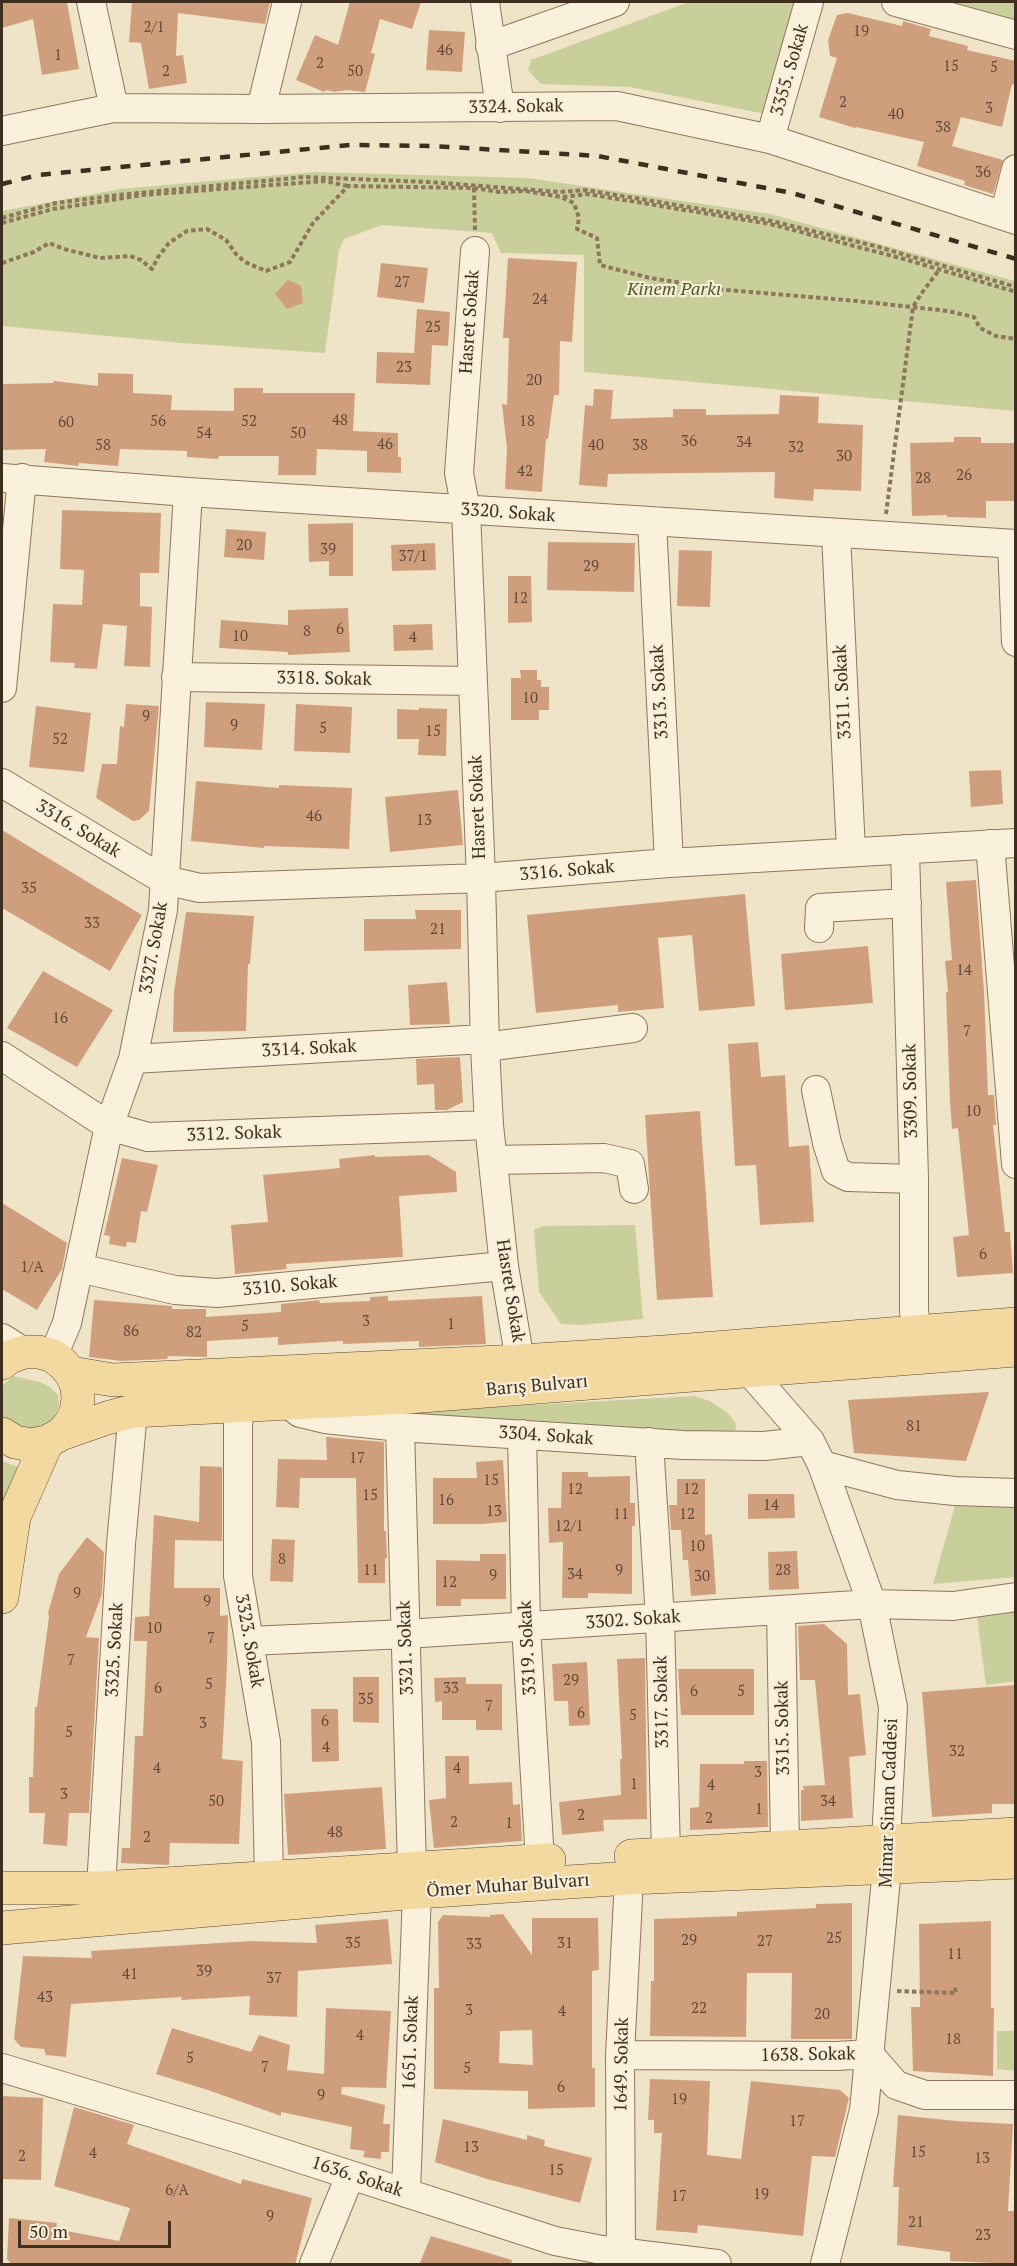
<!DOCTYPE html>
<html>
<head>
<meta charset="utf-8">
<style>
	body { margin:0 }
	#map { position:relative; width:1017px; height:2266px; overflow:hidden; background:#f0e4c8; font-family:"PT Serif",serif }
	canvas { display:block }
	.frame { position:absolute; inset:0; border:3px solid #3d2e20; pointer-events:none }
	.scale { position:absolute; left:18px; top:2221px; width:153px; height:27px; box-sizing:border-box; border:3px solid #3d2e20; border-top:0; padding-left:8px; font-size:18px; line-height:21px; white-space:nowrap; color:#3d2e20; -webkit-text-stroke:4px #f7eed8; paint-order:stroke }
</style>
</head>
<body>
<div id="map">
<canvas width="1017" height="2266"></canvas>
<div class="frame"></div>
<div class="scale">50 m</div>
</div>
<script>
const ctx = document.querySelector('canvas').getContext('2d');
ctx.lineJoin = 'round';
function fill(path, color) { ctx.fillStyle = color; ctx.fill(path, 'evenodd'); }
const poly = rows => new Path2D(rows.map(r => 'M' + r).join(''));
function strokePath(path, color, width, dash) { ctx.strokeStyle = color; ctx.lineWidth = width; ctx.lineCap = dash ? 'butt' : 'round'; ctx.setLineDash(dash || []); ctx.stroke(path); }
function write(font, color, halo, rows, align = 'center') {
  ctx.font = font + ' "PT Serif",serif'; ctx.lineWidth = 4.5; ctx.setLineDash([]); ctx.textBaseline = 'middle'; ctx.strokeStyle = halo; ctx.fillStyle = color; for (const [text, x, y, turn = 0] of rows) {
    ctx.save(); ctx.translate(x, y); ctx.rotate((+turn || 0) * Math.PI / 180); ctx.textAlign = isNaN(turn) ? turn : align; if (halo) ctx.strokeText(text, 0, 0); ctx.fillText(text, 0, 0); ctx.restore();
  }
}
fill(poly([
	[689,2,799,2,765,114,630,87,541,84,528,70,531,60],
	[959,2,1009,2,1015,3,1015,21,956,5],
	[313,172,528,178,770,214,1015,281,1015,411,584,372,584,255,501,253,492,233,382,225,344,239,339,250,325,353,182,343,2,326,2,211,120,189],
	[635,1225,643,1319,583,1325,561,1324,539,1292,534,1230,543,1226],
	[13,1376,40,1382,50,1387,58,1395,59,1405,52,1424,36,1435,2,1423,2,1386],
	[695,1396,710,1401,728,1413,736,1424,735,1436,365,1414],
	[2,1461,19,1467,2,1531],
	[956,1502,1015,1502,1015,1577,933,1584],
	[1015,1606,1015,1681,986,1685,976,1609],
	[997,2031,1015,2031,1015,2071,997,2069]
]), '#c9cf9b');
fill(poly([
	[2,2,67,2,79,69,42,75,33,19,2,28],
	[132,2,270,2,265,24,178,13,176,56,183,55,187,83,149,89,141,43,129,42],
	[350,2,421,2,412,29,380,19,371,53,375,54,365,92,347,90,334,92,326,90,324,92,296,80,315,35,338,45],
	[848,13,902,26,903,21,931,29,929,36,968,46,967,50,1016,61,1016,85,1012,84,1002,127,961,117,952,146,1003,160,993,194,964,185,965,181,917,166,924,142,856,127,855,128,819,117,837,58,830,56,828,40,837,15],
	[429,30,465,32,462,72,426,70],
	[508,258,577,262,572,342,560,341,559,395,554,395,548,439,546,439,542,492,505,489,507,448,502,404,507,405,509,338,503,338],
	[381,263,428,268,424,303,377,297],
	[288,280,301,286,303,303,287,309,275,294],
	[417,309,450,312,448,346,432,345,430,385,376,383,377,352,414,353],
	[98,373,133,374,133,393,172,395,171,410,234,411,234,388,263,388,263,393,355,393,353,431,398,433,398,457,401,457,401,473,367,472,367,451,317,449,316,475,278,475,279,456,219,456,218,459,187,457,187,451,120,449,118,466,79,463,78,466,44,462,46,449,2,450,2,384,53,383,54,381,98,386],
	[594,389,613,390,611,419,673,417,673,409,706,409,706,415,779,414,780,395,819,397,818,423,863,425,861,491,814,489,813,501,774,498,775,472,608,474,607,487,579,485,585,405,593,406],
	[954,437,981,437,981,443,1016,443,1016,501,986,501,986,518,947,517,947,515,912,516,910,443,954,442],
	[62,510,161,513,159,573,140,573,140,606,152,607,150,667,124,666,127,626,103,624,97,669,74,668,75,663,50,662,53,604,82,605,84,570,60,569],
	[353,523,353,576,329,576,329,561,309,562,308,524],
	[226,529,266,532,264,560,224,557],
	[548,542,635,543,634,592,547,590],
	[435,543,436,570,392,571,391,545],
	[679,550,712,551,710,607,677,606],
	[508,576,531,576,532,622,508,623],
	[348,608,350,652,288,655,288,652,219,648,221,620,288,625,288,610],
	[432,624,433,650,394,651,393,625],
	[520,670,537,670,537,680,541,680,541,687,549,687,549,710,539,710,539,720,511,720,511,678,521,678],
	[206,702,265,704,262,750,204,747],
	[126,704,159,706,149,811,139,820,133,821,96,798,102,764,117,764,120,726,124,727],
	[296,704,352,707,350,753,294,751],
	[36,706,91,713,84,772,29,767],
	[419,708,447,709,446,756,418,755,419,739,397,739,397,709,419,710],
	[1001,770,1003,804,971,807,969,771],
	[196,781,279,788,279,785,352,788,349,849,264,846,264,848,191,841],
	[458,790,463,845,390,852,385,797],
	[2,830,142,915,110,971,2,908],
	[976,880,984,991,988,1095,994,1095,996,1125,993,1125,1005,1232,1010,1232,1013,1273,957,1277,953,1237,969,1235,958,1128,952,1129,950,1101,946,992,948,992,945,961,952,960,946,882],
	[745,894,755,1006,699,1011,692,935,658,938,664,1008,618,1012,618,1005,536,1013,527,915],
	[415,910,461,910,461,949,364,951,364,919,416,919],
	[186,912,254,916,250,964,248,964,246,1031,173,1032,174,992],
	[868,946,873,1003,785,1010,781,954],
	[43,971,113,1010,77,1067,7,1028],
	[447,982,450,1024,410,1025,408,985],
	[758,1042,761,1077,785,1075,789,1147,809,1145,814,1222,760,1225,756,1165,735,1166,728,1044],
	[460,1057,463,1102,447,1110,435,1110,434,1084,417,1085,416,1059],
	[700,1111,713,1297,657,1300,645,1115],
	[375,1155,375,1157,429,1155,456,1172,457,1192,399,1196,403,1257,286,1264,287,1269,235,1274,231,1225,268,1222,263,1175,340,1168,339,1159],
	[122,1158,158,1165,147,1212,141,1211,136,1243,127,1242,126,1247,109,1244,110,1236,104,1235],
	[2,1203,67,1243,62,1269,37,1310,2,1289],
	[388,1296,388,1301,482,1296,486,1344,419,1347,419,1341,343,1344,343,1341,278,1345,278,1337,207,1341,207,1357,168,1356,167,1359,121,1361,89,1357,94,1300,172,1306,172,1309,206,1309,206,1317,281,1312,281,1304,319,1300,320,1303,370,1301,370,1297],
	[989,1392,966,1461,854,1453,848,1400],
	[326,1437,384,1442,384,1531,386,1531,387,1558,385,1558,385,1583,358,1583,356,1478,300,1478,299,1508,276,1507,278,1459,327,1460],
	[503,1460,507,1522,481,1524,433,1524,433,1478,477,1478,476,1462],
	[200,1466,222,1467,222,1541,175,1540,174,1588,220,1588,220,1616,228,1615,227,1665,222,1759,243,1761,239,1844,170,1843,169,1865,121,1863,122,1848,130,1848,135,1736,143,1736,147,1641,134,1641,135,1617,149,1616,154,1515,199,1522],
	[562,1472,588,1472,588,1477,630,1476,630,1503,635,1503,635,1526,632,1526,632,1594,588,1593,588,1598,562,1598,563,1542,549,1543,548,1508,561,1508],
	[677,1479,705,1479,705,1535,712,1534,716,1594,691,1596,688,1560,683,1560,681,1530,671,1530,669,1505,677,1505],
	[748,1494,794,1494,795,1518,748,1519],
	[87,1537,104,1552,102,1594,86,1637,99,1638,89,1813,69,1813,67,1846,43,1844,45,1813,29,1813,29,1777,33,1777,35,1707,37,1707,49,1617,48,1613,59,1574],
	[272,1539,295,1540,293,1582,270,1581],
	[797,1551,799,1589,769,1590,768,1552],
	[480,1554,506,1554,506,1599,461,1599,461,1606,436,1606,436,1560,480,1561],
	[824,1624,847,1644,848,1695,860,1694,866,1755,849,1757,853,1818,801,1821,801,1790,804,1790,803,1786,825,1785,815,1680,800,1680,798,1626],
	[645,1658,647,1819,603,1820,604,1831,562,1835,559,1802,621,1795,620,1759,622,1759,617,1659],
	[587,1662,590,1725,569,1726,568,1701,554,1701,552,1664],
	[678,1669,754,1669,754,1715,681,1715],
	[353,1677,379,1677,379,1723,353,1722],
	[466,1677,466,1684,502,1684,502,1730,476,1730,476,1720,442,1720,442,1701,435,1702,434,1678],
	[1016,1685,1016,1804,992,1804,992,1813,932,1817,922,1692],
	[311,1709,338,1709,339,1761,312,1762],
	[445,1756,469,1756,469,1784,512,1782,513,1805,520,1804,522,1841,434,1848,429,1800,446,1798],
	[744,1761,767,1761,768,1827,690,1830,690,1808,699,1807,700,1764,744,1764],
	[382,1787,386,1849,288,1855,284,1794],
	[852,1903,852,2039,791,2039,792,1973,747,1973,746,2037,650,2036,651,1981,654,1981,654,1919,737,1916,737,1912,816,1908,816,1904],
	[503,1914,532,1955,532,1918,598,1918,599,1970,592,1971,592,2068,595,2068,595,2107,528,2109,528,2091,434,2089,434,1988,439,1988,438,1922,443,1915,490,1917,490,1915],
	[532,2030,533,2065,499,2063,500,2031],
	[388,1919,392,1964,298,1971,297,2017,249,2015,250,1996,181,2000,182,1997,71,2004,66,2057,46,2055,44,2049,21,2047,14,2039,23,1956,92,1958,91,1951,251,1941,317,1943,315,1925],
	[991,1921,991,2008,994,2008,993,2076,913,2071,911,2007,920,2007,919,1924],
	[326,2008,391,2011,386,2088,342,2087,341,2094,385,2105,383,2124,390,2124,389,2152,381,2152,381,2159,363,2157,365,2151,350,2149,352,2127,281,2112,281,2116,208,2090,156,2074,172,2028,251,2052,259,2035,290,2045,287,2070,324,2074],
	[650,2079,710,2081,707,2155,741,2159,751,2081,840,2090,849,2098,835,2157,812,2156,803,2236,698,2225,697,2233,656,2230,662,2133,654,2133,654,2120,648,2120],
	[2,2096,43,2098,41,2180,2,2179],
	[74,2107,134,2125,127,2144,241,2184,242,2179,312,2198,295,2265,12,2265,7,2259,9,2218,57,2223,56,2229,119,2241,130,2208,54,2186],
	[898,2115,956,2121,1013,2124,1008,2211,1016,2211,1016,2264,950,2261,950,2252,897,2245,899,2187,893,2187],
	[443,2119,527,2140,527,2135,545,2140,544,2146,592,2158,580,2203,487,2179,435,2162],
	[431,2236,512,2260,511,2265,419,2265]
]), '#cf9f7d');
const minor = poly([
	[91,2,114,108],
	[485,2,500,108],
	[896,2,1016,35],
	[490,46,615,2],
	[261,109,287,2],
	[2,131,113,108,261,109,617,106,770,139,1016,220],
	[770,139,809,2],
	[1004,216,1016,169],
	[475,251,459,473,466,510,481,878,485,1047,489,1125,504,1266,520,1361],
	[2,478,188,492,1016,544],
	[652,521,669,863],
	[836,533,851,852],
	[1012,544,1016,642],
	[176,677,473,681],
	[2,688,22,478],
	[2,783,164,880,200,888,481,878,669,863,1016,843],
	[990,844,1016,1164],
	[905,849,914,1179,914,1311,917,1333],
	[819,928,820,908,907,903],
	[485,1047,633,1028],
	[2,1056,109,1126,148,1137,489,1125],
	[133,1059,484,1039],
	[816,1090,827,1143,836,1171,848,1177,914,1179],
	[493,1160,604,1158,630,1164,634,1189],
	[79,1268,175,1290,217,1293,504,1266],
	[2,1338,24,1352],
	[53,1356,67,1323,109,1126,133,1059,163,910,188,492],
	[749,1371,810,1441,822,1465,872,1604,893,1707,886,1841,887,1868,864,2110,825,2264],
	[287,1403,300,1413,325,1419,400,1427,683,1445,764,1446,810,1441],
	[241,1405,238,1424,238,1576,266,1742,269,1877],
	[400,1427,412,1869],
	[522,1434,526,1626,540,1861],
	[649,1442,660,1618,666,1854],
	[822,1465,897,1485,955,1491,1016,1493],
	[781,1610,785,1846],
	[249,1641,406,1634,872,1604,953,1606,1016,1597],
	[101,1888,121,1544,133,1411],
	[620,2055,837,2056,869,2054,896,2085,925,2095,1016,2095],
	[2,2068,239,2139,555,2241,602,2250,717,2264],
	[406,2193,417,1892],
	[621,2253,620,2055,629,1878],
	[314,2264,350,2176]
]);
const major = poly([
	[2,1363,10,1357,24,1352,39,1352,53,1356,63,1364,71,1373,77,1386,78,1399,76,1412,70,1424,61,1434,47,1442,31,1445,15,1442,2,1434],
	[71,1373,113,1380,520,1361,664,1352,1016,1324],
	[61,1434,107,1418,133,1411,408,1397,1016,1350],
	[2,1597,14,1517,47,1442],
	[631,1856,1016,1834],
	[2,1888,101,1888,549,1860],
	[2,1928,417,1892,629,1878,1016,1862]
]);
strokePath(minor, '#8d765c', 30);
strokePath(major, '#5b4430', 34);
strokePath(poly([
	[474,188,475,230],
	[563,197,588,194,770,224,904,259,1016,292],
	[2,218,56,203,118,195,304,177,429,182,560,192,586,190,767,220,875,246,1016,287],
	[2,223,53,209,143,195,324,181,348,186],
	[2,263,34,252,49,243,64,249,100,258,130,256,141,260,152,269,158,257,169,243,187,231,207,229,226,240,236,254,245,262,266,271,290,262,313,223,348,186,474,188,499,192,525,191,561,197,574,203,579,218,577,229,597,238,600,265,650,278,727,290,857,301,948,311,974,317,980,328,996,336,1016,339],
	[886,514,913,307,921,294,939,270],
	[897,1991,956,1993,955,1987]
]), '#8d765c', 4, [4.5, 3]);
strokePath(minor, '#faf1dc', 28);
strokePath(major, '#f3d9a0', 33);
strokePath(poly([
	[2,184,38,175,350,145,433,146,598,156,792,193,1016,259]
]), '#3d2e20', 4.5, [10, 10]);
write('15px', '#624a37', null, [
	["2/1",154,28],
	["19",861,32],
	["46",445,51],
	["1",58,56],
	["2",320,64],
	["15",951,67],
	["5",994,68],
	["2",166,72],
	["50",355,72],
	["2",843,103],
	["3",989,109],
	["40",896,115],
	["38",943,128],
	["36",983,173],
	["27",402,283],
	["24",540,300],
	["25",433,328],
	["23",404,368],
	["20",534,381],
	["48",340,421],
	["56",158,422],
	["52",249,422],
	["18",527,422],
	["60",66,423],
	["54",204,434],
	["50",298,434],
	["36",689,442],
	["34",744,443],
	["46",385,445],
	["58",103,446],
	["40",596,446],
	["38",640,446],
	["32",796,448],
	["30",844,457],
	["42",525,472],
	["26",964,476],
	["28",923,479],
	["20",244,546],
	["39",328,550],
	["37/1",413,557],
	["29",591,567],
	["12",520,599],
	["6",340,630],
	["8",307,632],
	["10",240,637],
	["4",413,638],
	["10",530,699],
	["9",146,717],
	["9",234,726],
	["5",323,729],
	["15",433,732],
	["52",60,740],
	["46",314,817],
	["13",424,821],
	["35",29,889],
	["33",92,924],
	["21",438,930],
	["14",964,971],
	["16",60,1019],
	["7",967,1032],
	["10",973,1112],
	["6",983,1255],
	["1/A",32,1268],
	["3",366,1322],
	["1",451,1325],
	["5",245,1327],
	["86",131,1332],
	["82",194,1333],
	["81",914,1427],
	["17",357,1459],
	["15",491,1481],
	["12",575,1490],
	["12",691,1490],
	["15",370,1496],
	["16",446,1501],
	["14",771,1506],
	["13",494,1512],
	["11",621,1515],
	["12",687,1515],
	["12/1",569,1527],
	["10",697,1547],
	["8",282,1560],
	["11",371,1571],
	["9",619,1571],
	["28",783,1571],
	["34",575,1575],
	["9",493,1576],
	["30",702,1577],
	["12",449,1583],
	["9",77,1594],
	["9",207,1602],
	["10",154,1629],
	["7",211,1639],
	["7",71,1661],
	["29",571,1681],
	["5",209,1685],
	["6",158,1689],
	["33",451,1689],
	["6",694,1692],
	["5",741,1692],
	["35",366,1700],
	["7",489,1707],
	["6",581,1714],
	["5",633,1716],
	["6",325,1722],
	["3",203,1724],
	["5",69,1733],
	["4",326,1748],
	["32",957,1752],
	["4",157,1769],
	["4",457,1769],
	["3",758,1773],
	["1",634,1785],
	["4",711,1786],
	["3",64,1795],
	["50",216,1802],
	["34",828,1802],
	["1",759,1810],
	["2",581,1816],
	["2",709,1819],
	["2",454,1823],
	["1",509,1824],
	["48",335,1833],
	["2",147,1838],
	["25",834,1939],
	["29",689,1941],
	["27",765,1942],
	["35",353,1944],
	["31",565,1944],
	["33",474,1945],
	["11",955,1955],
	["39",204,1972],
	["41",130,1975],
	["37",274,1979],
	["43",45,1998],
	["22",699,2009],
	["3",469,2011],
	["4",562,2012],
	["20",822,2015],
	["4",360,2036],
	["18",953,2040],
	["5",190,2059],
	["7",265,2068],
	["5",467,2069],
	["6",561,2088],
	["9",321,2096],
	["19",679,2100],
	["17",797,2122],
	["13",471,2148],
	["15",918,2153],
	["4",93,2154],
	["2",22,2157],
	["13",982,2159],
	["15",556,2171],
	["6/A",177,2191],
	["19",761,2195],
	["17",679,2197],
	["9",270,2217],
	["21",916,2223],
	["23",983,2236]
]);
write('18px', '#3d2e20', '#f7eed8', [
	["3355. Sokak",790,70,-74],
	["3324. Sokak",516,107,-1],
	["Hasret Sokak",470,322,-86],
	["3320. Sokak",508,513,4],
	["3318. Sokak",324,679,1],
	["3313. Sokak",660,692,-93],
	["3311. Sokak",843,692,-93],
	["Hasret Sokak",478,807,-92],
	["3316. Sokak",78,829,31],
	["3316. Sokak",567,871,-5],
	["3327. Sokak",154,948,-80],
	["3314. Sokak",309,1049,-3],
	["3309. Sokak",911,1091,-91],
	["3312. Sokak",234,1134,-2],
	["3310. Sokak",290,1286,-5],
	["Hasret Sokak",510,1291,81],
	["Barış Bulvarı",537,1386,-5],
	["3304. Sokak",546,1436,4],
	["3302. Sokak",633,1620,-4],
	["3323. Sokak",249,1641,80],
	["3321. Sokak",406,1648,-92],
	["3319. Sokak",528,1648,-93],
	["3325. Sokak",115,1650,-87],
	["3317. Sokak",662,1702,-91],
	["3315. Sokak",783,1728,-91],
	["Mimar Sinan Caddesi",889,1803,-88],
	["Ömer Muhar Bulvarı",508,1886,-4],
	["1651. Sokak",411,2043,-88],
	["1638. Sokak",808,2055,-1],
	["1649. Sokak",622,2065,-89],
	["1636. Sokak",357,2177,18]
]);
write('italic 18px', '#4d5a26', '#f7eed8', [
	["Kinem Parkı",674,290]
]);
</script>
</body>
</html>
